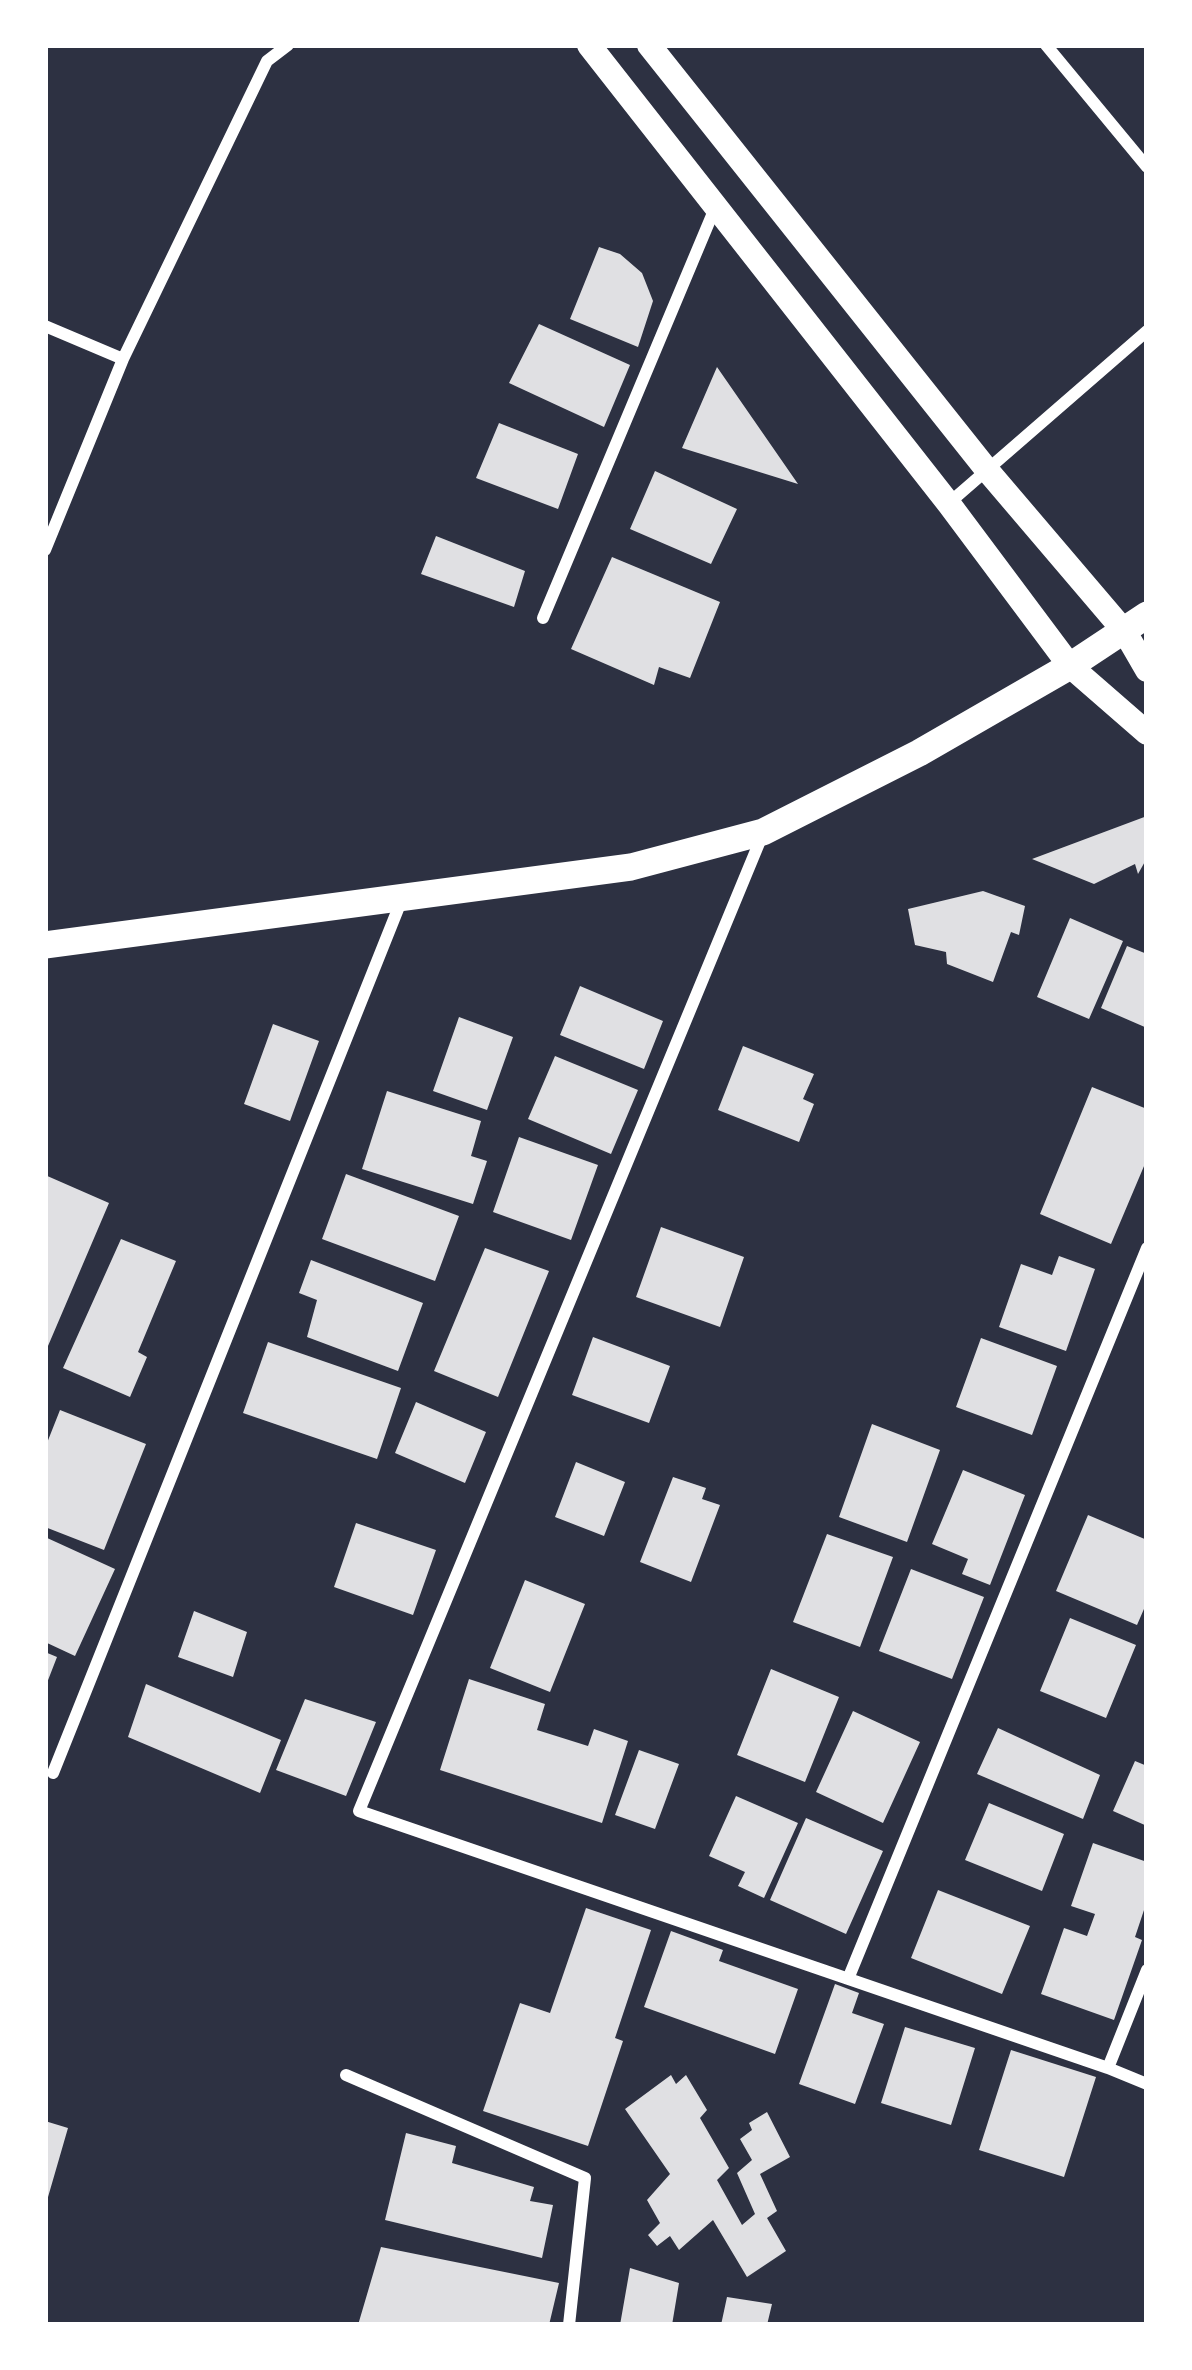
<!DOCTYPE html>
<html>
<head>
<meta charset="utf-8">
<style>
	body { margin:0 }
	#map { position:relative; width:1192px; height:2370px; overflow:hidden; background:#2d3142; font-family:"Work Sans",sans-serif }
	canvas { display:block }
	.frame { position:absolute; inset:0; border:48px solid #fff; pointer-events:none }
</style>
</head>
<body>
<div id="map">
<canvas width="1192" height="2370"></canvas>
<div class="frame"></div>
</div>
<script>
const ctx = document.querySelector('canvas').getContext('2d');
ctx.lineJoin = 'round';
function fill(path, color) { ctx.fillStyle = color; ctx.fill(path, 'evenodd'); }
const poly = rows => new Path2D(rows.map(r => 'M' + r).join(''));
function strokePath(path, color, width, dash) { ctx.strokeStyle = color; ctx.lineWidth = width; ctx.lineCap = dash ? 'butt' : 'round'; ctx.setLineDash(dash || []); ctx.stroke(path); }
fill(poly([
	[599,247,620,254,642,273,653,301,638,347,570,319],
	[539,324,630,365,604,427,509,383],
	[717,367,798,484,682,448],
	[499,423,578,454,558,509,476,478],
	[655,471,737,509,711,564,630,529],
	[436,536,525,571,514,607,421,574],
	[612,557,720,602,690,678,659,667,654,685,571,649],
	[1147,816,1147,858,1138,874,1135,864,1094,884,1032,859],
	[983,891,1025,906,1019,935,1011,932,993,982,947,964,946,952,915,945,908,909],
	[1070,918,1123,941,1089,1019,1037,997],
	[1127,946,1147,954,1147,1028,1101,1008],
	[580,986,663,1021,644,1069,560,1035],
	[459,1017,513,1037,487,1110,433,1091],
	[273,1024,319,1041,290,1121,244,1104],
	[743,1046,814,1074,803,1099,814,1104,799,1142,718,1110],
	[555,1056,638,1090,611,1154,528,1119],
	[1092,1087,1147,1109,1147,1159,1111,1244,1040,1214],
	[387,1091,481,1121,471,1156,487,1161,473,1204,362,1169],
	[519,1137,598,1165,571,1240,493,1212],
	[346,1174,459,1216,435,1281,322,1239],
	[45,1175,109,1203,45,1353],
	[661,1227,744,1257,720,1327,636,1297],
	[121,1239,176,1261,138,1352,147,1357,130,1397,63,1368],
	[485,1248,549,1271,498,1397,434,1371],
	[1059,1256,1095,1269,1066,1351,999,1327,1021,1264,1052,1275],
	[311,1260,423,1303,398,1371,307,1337,317,1300,299,1293],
	[593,1337,670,1366,649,1423,572,1395],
	[981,1338,1057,1366,1032,1435,956,1407],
	[268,1342,401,1388,377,1459,243,1413],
	[416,1402,486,1432,465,1483,395,1453],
	[60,1410,146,1444,104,1550,45,1527,45,1448],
	[872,1424,940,1450,907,1542,839,1517],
	[576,1462,625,1482,604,1536,555,1517],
	[963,1470,1025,1495,990,1585,962,1574,968,1559,932,1544],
	[673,1477,706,1488,702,1499,720,1505,691,1582,640,1562],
	[1088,1515,1147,1540,1147,1602,1137,1625,1056,1591],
	[356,1523,436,1550,413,1615,334,1587],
	[827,1534,893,1557,860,1647,793,1622],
	[45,1537,115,1569,75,1656,45,1642],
	[911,1569,984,1597,952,1679,879,1651],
	[525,1580,585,1604,550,1692,490,1668],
	[194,1611,247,1632,233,1677,178,1657],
	[1070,1618,1136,1645,1106,1718,1040,1691],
	[45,1652,57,1657,45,1688],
	[771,1669,839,1697,805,1782,737,1755],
	[469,1679,545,1704,537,1730,588,1746,594,1729,628,1741,602,1823,440,1770],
	[146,1684,281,1740,260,1793,128,1737],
	[305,1699,376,1722,346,1796,276,1770],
	[853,1711,920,1742,883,1823,816,1792],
	[998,1728,1100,1775,1083,1819,977,1774],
	[639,1750,679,1764,655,1829,615,1815],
	[1135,1761,1147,1766,1147,1826,1113,1811],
	[736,1796,798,1823,764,1898,738,1886,745,1872,709,1856],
	[989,1803,1064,1834,1042,1891,965,1860],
	[806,1818,883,1851,846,1934,770,1900],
	[1093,1843,1147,1862,1147,1901,1135,1937,1142,1940,1114,2020,1041,1994,1064,1928,1087,1936,1095,1914,1071,1906],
	[938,1890,1030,1926,1002,1994,911,1958],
	[586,1908,651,1930,615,2038,623,2041,588,2146,483,2111,520,2003,550,2013],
	[671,1931,723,1950,719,1961,798,1989,775,2054,644,2007],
	[835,1984,859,1993,852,2013,884,2024,855,2104,799,2084],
	[905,2027,975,2048,951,2125,881,2103],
	[1011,2050,1096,2077,1064,2177,979,2150],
	[671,2075,676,2084,686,2075,707,2110,700,2118,729,2168,717,2180,742,2225,755,2214,737,2173,752,2160,740,2139,752,2130,749,2123,767,2112,790,2157,760,2174,777,2211,767,2218,786,2251,747,2277,713,2220,679,2250,670,2236,657,2246,648,2235,660,2223,647,2200,670,2174,625,2109],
	[45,2121,68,2128,46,2204,45,2204],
	[406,2133,456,2146,452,2163,534,2187,530,2201,553,2205,542,2258,385,2220],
	[381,2247,559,2283,549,2325,358,2325],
	[630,2268,679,2283,672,2325,620,2325],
	[727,2297,772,2304,767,2325,721,2325]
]), '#e0e0e3');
strokePath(poly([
	[1046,45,1147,167],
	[45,326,123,359,267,61,288,45],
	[949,503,1147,331],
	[45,550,123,359],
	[543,618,715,208],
	[762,836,359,1811,1108,2068],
	[53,1773,402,899],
	[1147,1970,1108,2068,1147,2084],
	[848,1979,1147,1248],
	[346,2075,585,2178,569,2325]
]), '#fff', 12);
strokePath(poly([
	[589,45,949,504,1070,666,1147,733],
	[649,45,987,470,1125,632,1147,670]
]), '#fff', 24);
strokePath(poly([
	[45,945,631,867,763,832,919,753,1070,666,1147,615]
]), '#fff', 27);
</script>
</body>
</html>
